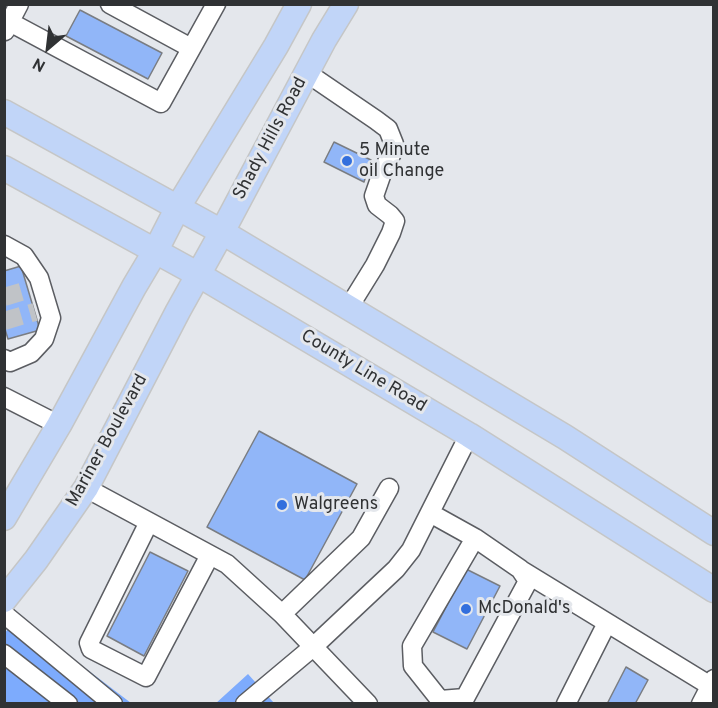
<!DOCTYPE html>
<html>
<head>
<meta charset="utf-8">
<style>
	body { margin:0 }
	#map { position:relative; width:718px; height:708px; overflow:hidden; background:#e4e7ec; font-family:Overpass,sans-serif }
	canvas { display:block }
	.frame { position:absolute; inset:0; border:6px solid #303234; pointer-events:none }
	.north { position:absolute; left:18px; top:18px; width:60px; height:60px; -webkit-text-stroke:4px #e4e7ec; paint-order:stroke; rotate:208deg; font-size:16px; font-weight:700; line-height:24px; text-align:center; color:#303234 }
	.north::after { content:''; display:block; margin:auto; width:21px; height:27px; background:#303234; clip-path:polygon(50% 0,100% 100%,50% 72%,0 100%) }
</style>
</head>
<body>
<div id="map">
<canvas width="718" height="708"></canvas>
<div class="frame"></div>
<div class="north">N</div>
</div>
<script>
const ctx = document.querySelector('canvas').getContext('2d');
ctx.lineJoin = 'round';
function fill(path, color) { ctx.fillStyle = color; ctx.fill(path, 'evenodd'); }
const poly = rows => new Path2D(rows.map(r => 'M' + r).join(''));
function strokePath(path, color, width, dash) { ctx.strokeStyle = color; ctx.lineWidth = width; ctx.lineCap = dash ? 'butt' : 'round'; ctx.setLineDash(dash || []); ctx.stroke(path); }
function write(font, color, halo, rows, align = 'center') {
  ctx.font = font + ' Overpass,sans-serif'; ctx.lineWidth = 6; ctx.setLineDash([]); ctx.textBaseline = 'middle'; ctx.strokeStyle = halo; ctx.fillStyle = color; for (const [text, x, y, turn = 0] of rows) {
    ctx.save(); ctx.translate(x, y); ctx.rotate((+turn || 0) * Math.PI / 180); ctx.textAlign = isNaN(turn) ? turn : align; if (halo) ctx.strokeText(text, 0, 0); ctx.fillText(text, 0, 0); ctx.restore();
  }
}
fill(poly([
	[17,616,131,703,5,704,5,633],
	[248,674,274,703,215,704]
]), '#7dabfd');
const building = poly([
	[80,10,162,53,148,79,66,36,80,10],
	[334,142,371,160,364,182,324,162,334,142],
	[21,266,40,330,8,339,4,326,4,271,21,266],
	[259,431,357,484,305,580,207,527,259,431],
	[150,552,188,571,144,656,107,636,150,552],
	[466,569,500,586,467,649,433,632,466,569],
	[626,667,648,680,635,704,607,704,626,667]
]);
fill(building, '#91b6f8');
strokePath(building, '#7a7d82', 1.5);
strokePath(poly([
	[4,297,28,290],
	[4,321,35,312]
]), '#c0c3c7', 18, [18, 9]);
const minor = poly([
	[110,4,191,48],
	[4,19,161,103,216,4],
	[5,31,19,4],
	[307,73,376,120,388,129,394,144,393,151,383,170,374,196,377,205,390,215,395,221,391,233,375,265,349,307],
	[4,245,24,256,39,278,51,318,44,339,31,353,10,362,4,359],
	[4,397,59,425],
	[86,488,227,564,282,614,368,704],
	[430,513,475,538],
	[149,522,89,643,91,649,146,677,210,555],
	[475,538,520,569,528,581,465,698,440,700,413,666,412,646,475,538],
	[521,570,714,688],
	[4,614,113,704],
	[282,614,361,538,389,488],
	[4,654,68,704],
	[245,704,313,647,396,569,411,550,469,435],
	[566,704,607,623],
	[701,704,714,679]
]);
const major = poly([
	[4,112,222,232,565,437,714,533],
	[4,168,199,275,469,435,714,590],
	[4,518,59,425,134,287,156,250,178,207,276,46,299,4],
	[4,600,36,560,86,488,178,311,222,232,324,40,346,4]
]);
strokePath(minor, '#5b5d62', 21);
strokePath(major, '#c5c6c6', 27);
strokePath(minor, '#fff', 18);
strokePath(major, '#c1d5f8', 24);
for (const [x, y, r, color] of [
	[347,161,6,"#336fdd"],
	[282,505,6,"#336fdd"],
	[466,609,6,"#336fdd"]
]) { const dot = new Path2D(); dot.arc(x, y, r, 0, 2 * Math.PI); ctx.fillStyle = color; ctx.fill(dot); strokePath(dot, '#e4e7ec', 2); }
write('18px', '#303234', '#e4e7ec', [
	["Shady Hills Road",271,139,-62],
	["County Line Road",363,372,31],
	["Mariner Boulevard",108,441,-61]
]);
write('18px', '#303234', '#e4e7ec', [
	["5 Minute",359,151],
	["oil Change",359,172],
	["Walgreens",294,505],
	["McDonald's",478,609]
], 'left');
</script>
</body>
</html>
